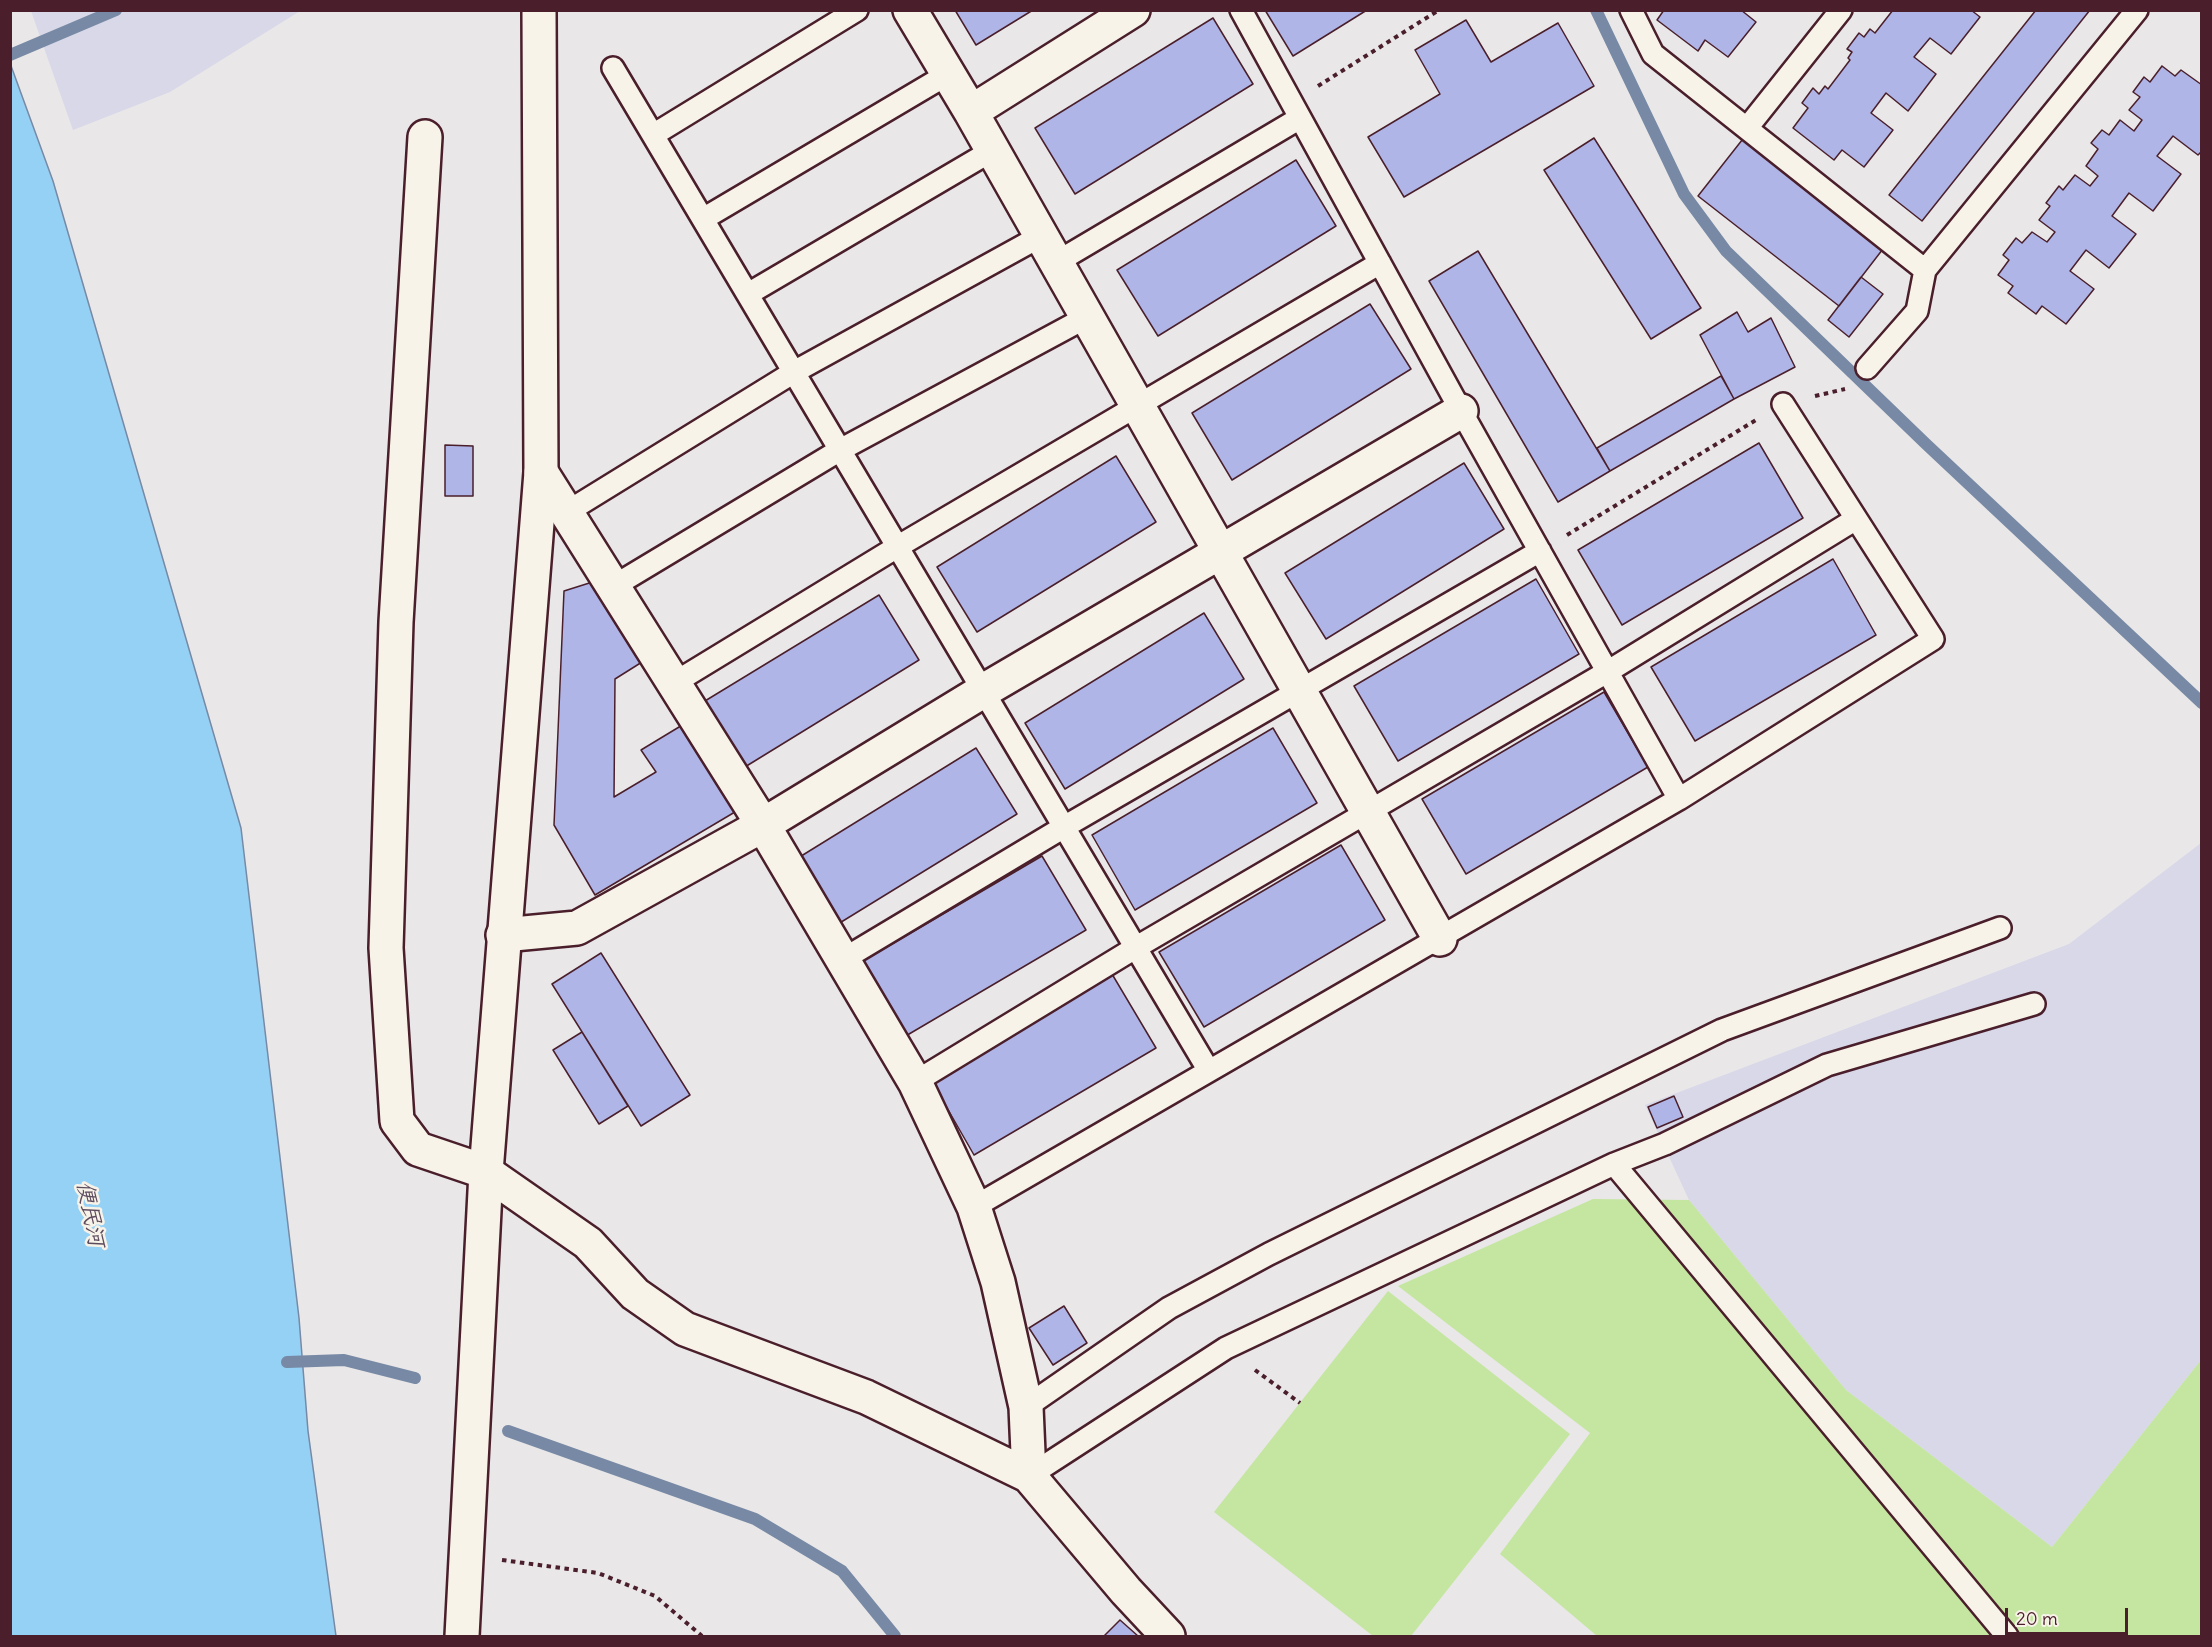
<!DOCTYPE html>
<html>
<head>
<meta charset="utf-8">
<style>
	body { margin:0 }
	#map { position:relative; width:2212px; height:1647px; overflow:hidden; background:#e9e7e8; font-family:Delius,sans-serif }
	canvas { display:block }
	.frame { position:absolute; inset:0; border:12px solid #4a1f2b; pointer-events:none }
	.scale { position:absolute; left:2005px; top:1608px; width:123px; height:27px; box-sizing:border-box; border:3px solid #4a1f2b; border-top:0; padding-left:8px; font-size:18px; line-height:21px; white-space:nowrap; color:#4a1f2b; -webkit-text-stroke:4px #f7f3e8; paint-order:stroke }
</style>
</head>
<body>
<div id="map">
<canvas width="2212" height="1647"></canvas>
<div class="frame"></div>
<div class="scale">20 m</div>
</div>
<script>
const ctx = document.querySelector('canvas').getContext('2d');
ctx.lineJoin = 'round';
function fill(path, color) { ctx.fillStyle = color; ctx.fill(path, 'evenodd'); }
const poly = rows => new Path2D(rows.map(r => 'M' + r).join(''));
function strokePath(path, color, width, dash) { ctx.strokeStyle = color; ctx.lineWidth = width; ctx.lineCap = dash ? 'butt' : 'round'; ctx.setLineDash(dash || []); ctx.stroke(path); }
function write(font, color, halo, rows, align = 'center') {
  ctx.font = font + ' Delius,"LXGW WenKai TC",sans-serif'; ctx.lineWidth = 5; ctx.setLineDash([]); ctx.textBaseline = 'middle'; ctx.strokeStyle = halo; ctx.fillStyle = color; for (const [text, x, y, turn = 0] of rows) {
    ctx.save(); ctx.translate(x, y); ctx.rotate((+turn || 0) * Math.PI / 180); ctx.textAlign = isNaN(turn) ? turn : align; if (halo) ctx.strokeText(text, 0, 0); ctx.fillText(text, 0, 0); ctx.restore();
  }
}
fill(poly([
	[31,11,31,10,300,11,170,92,73,130],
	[2201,843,2201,1360,2052,1547,1846,1390,1689,1200,1645,1105,2069,944]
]), '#d8d8e8');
fill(poly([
	[1593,1199,1689,1200,1846,1390,2052,1547,2201,1360,2201,1636,1597,1636,1500,1554,1590,1433,1398,1286],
	[1388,1291,1570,1434,1411,1636,1373,1636,1214,1512]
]), '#c4e6a0');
const water = poly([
	[10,63,53,181,241,828,299,1318,308,1431,336,1636,11,1636,10,63]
]);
fill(water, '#95d0f5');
strokePath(water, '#7789a4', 1.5);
strokePath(poly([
	[1596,10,1684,194,1726,251,1926,444,2202,703],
	[10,55,116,10],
	[287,1362,344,1360,415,1378],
	[508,1431,755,1519,842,1571,895,1636]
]), '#7789a4', 12);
const building = poly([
	[955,10,1033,10,976,45,955,10],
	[1265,10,1367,10,1293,56,1265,10],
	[1664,10,1741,10,1756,22,1728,57,1705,40,1698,51,1657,20,1664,10],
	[1893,10,1971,10,1980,17,1951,54,1930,38,1914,57,1936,74,1908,111,1886,93,1871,113,1893,130,1864,167,1842,150,1834,160,1793,128,1808,108,1802,103,1813,88,1819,94,1825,86,1828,89,1850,60,1848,58,1852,52,1847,49,1859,33,1864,37,1870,29,1875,33,1893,10],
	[2036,10,2090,10,1922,221,1889,195,2036,10],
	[1213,18,1253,84,1075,194,1035,128,1213,18],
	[1466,20,1491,62,1558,23,1594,86,1404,197,1368,137,1440,94,1415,50,1466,20],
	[2162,66,2175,76,2181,70,2202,85,2202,151,2198,155,2173,136,2157,156,2181,174,2153,211,2129,193,2112,216,2136,234,2109,268,2086,250,2070,271,2094,289,2066,324,2042,306,2036,314,2008,293,2013,286,1998,275,2009,260,2003,255,2016,238,2022,243,2032,232,2047,242,2055,232,2039,220,2050,206,2046,203,2059,186,2063,190,2075,175,2090,186,2098,176,2086,166,2098,149,2091,143,2102,130,2109,135,2120,120,2134,131,2142,120,2129,110,2140,97,2133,92,2144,77,2150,82,2162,66],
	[1746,135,1886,245,1839,306,1698,196,1746,135],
	[1594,138,1701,308,1651,339,1544,170,1594,138],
	[1296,160,1336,226,1158,336,1117,270,1296,160],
	[1478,251,1610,471,1558,502,1429,281,1478,251],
	[1861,277,1883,294,1849,337,1828,320,1861,277],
	[1370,304,1411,369,1232,480,1192,413,1370,304],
	[1737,312,1748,332,1771,318,1795,367,1734,399,1700,335,1737,312],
	[1721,376,1734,399,1610,471,1597,448,1721,376],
	[1759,443,1803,518,1622,625,1578,550,1759,443],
	[445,445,473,446,473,496,445,496,445,445],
	[1116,456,1156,522,977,632,937,567,1116,456],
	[1464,463,1504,529,1326,639,1285,573,1464,463],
	[1833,559,1876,635,1695,741,1651,667,1833,559],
	[602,579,650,657,615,679,614,797,656,772,641,750,684,724,740,809,595,895,554,825,564,591,602,579],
	[1536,579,1579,654,1398,761,1354,686,1536,579],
	[879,595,919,660,740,770,700,704,879,595],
	[1204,613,1244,679,1065,789,1025,723,1204,613],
	[1604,692,1648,767,1466,874,1422,799,1604,692],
	[1273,728,1317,803,1135,910,1092,835,1273,728],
	[976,748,1017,814,838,924,798,858,976,748],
	[1341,845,1385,920,1204,1027,1159,952,1341,845],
	[1042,856,1086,930,904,1037,861,962,1042,856],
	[601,953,690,1095,641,1126,552,984,601,953],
	[1112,974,1156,1048,974,1155,931,1080,1112,974],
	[582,1032,628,1106,599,1124,553,1050,582,1032],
	[1674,1096,1683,1117,1657,1128,1648,1107,1674,1096],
	[1064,1306,1087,1343,1053,1365,1029,1328,1064,1306],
	[1120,1620,1138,1636,1104,1636,1120,1620]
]);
fill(building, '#afb6e7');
strokePath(building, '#4a1f2b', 1.5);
const service = poly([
	[1241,10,1461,411,1679,799],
	[1631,10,1653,54,1925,270],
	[613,68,1209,1071],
	[1747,128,1841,10],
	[653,135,857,10],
	[703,219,948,74],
	[1057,262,1300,118],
	[748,294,993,150],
	[1867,368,1917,311,1925,270,2137,10],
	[567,512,794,372,1041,236],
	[614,586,840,450,1087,317],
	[674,683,897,547,1380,263],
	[842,960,1064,827,1540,551],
	[915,1082,1135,948,1607,672,1856,519],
	[1614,1164,2007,1636],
	[974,1207,1679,799,1933,639,1783,404],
	[1026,1407,1169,1308,1269,1254,1722,1030,2000,928],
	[1029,1476,1226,1348,1614,1164,1665,1144,1827,1065,2034,1004]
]);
const minor = poly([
	[910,10,971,112,1440,939],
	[971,112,1133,10],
	[425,137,396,622,386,948,397,1121,418,1149,486,1172,588,1243,635,1294,685,1329,866,1397,1029,1476,1126,1591,1168,1636],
	[541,472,763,825,915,1082,974,1207,998,1282,1026,1407,1029,1476],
	[503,935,577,928,763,825,983,691,1461,411]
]);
const tertiary = poly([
	[462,1636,486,1172,541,472,539,10]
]);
strokePath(service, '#4a1f2b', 26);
strokePath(minor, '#4a1f2b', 38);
strokePath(tertiary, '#4a1f2b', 38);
strokePath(poly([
	[1318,86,1439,10],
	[1815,396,1845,389],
	[1567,535,1756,420],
	[1255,1370,1300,1403],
	[502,1560,598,1573,655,1596,702,1636]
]), '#4a1f2b', 4, [4.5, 4.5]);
strokePath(service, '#f7f3e8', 21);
strokePath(minor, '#f7f3e8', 33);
strokePath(tertiary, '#f7f3e8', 33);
write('italic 22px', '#5d4b5e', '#f7f3e8', [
	["便民河",90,1214,79]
]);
</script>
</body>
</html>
